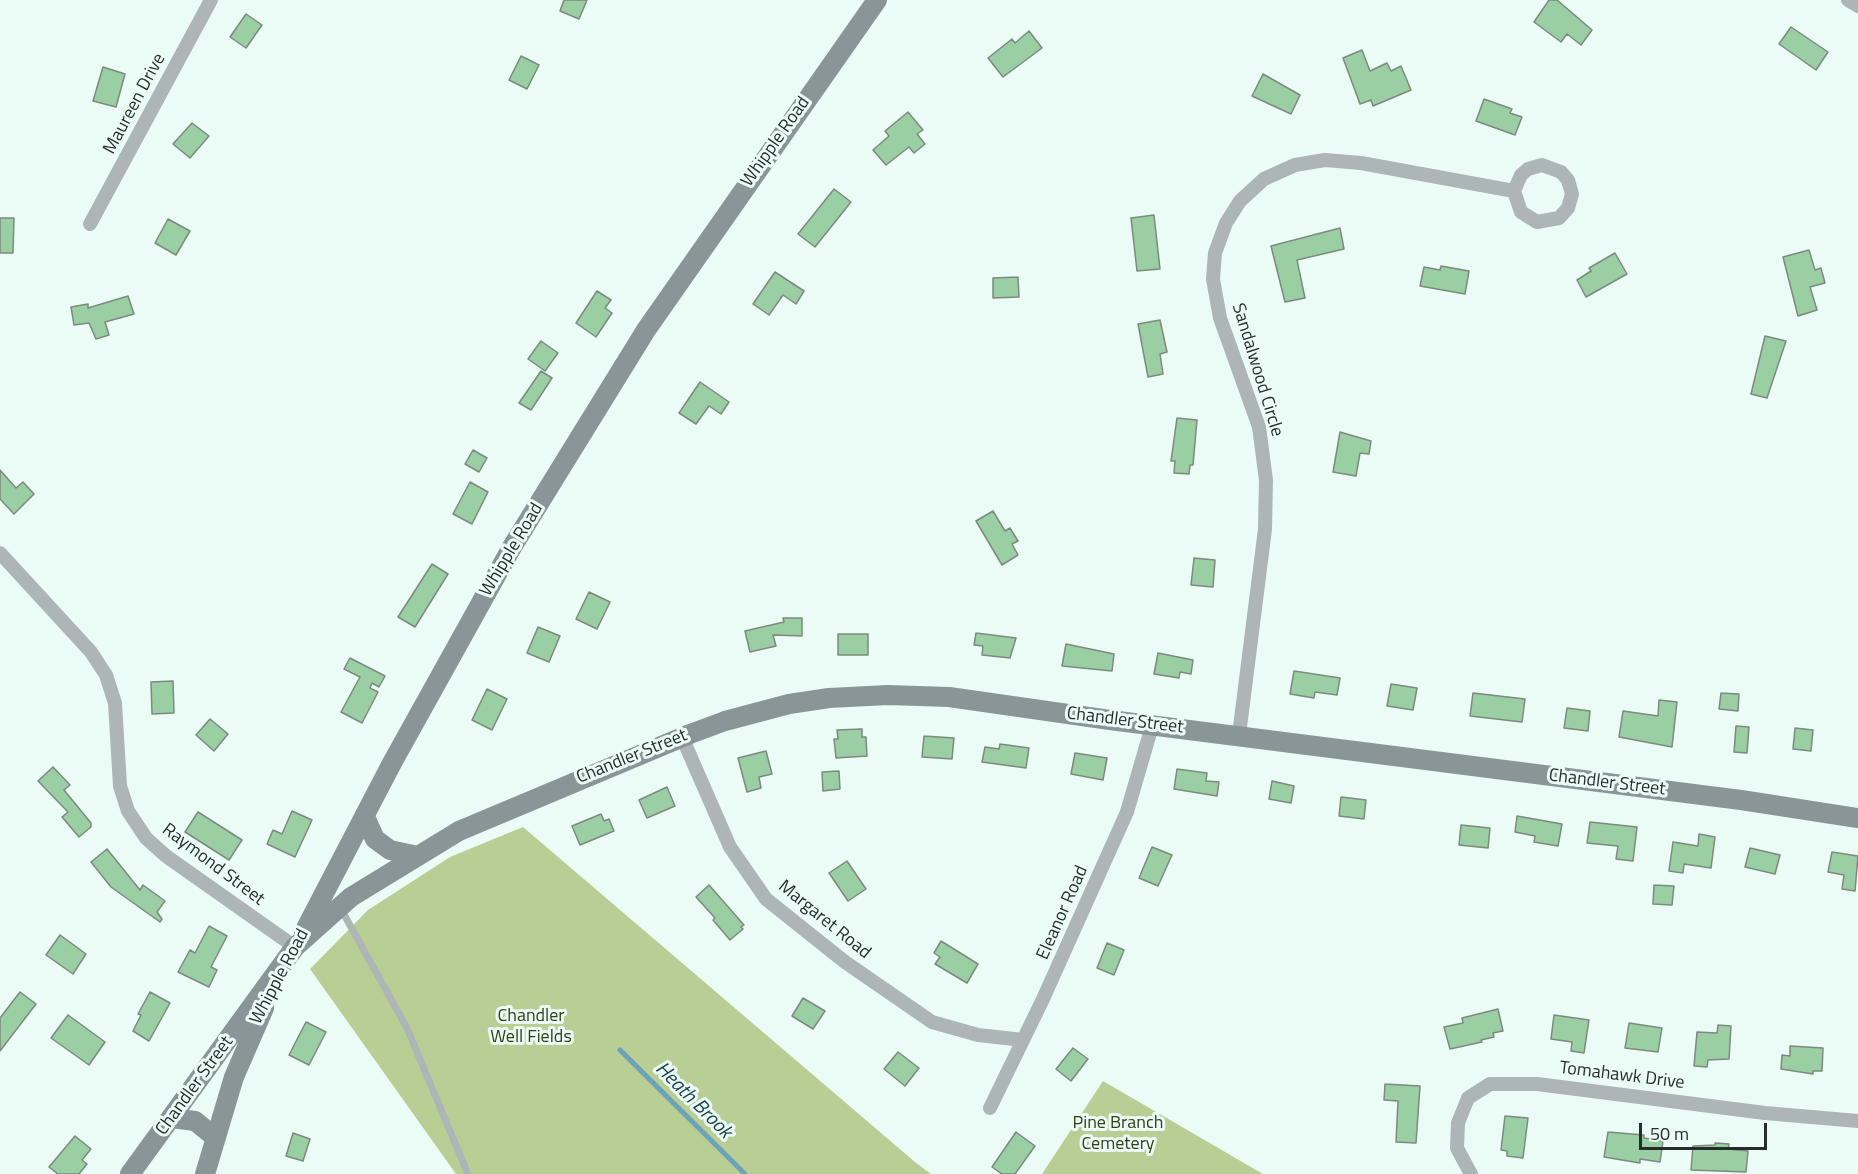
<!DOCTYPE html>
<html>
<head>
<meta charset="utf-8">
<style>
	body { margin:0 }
	#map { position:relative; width:1858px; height:1174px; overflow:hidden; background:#ebfcf7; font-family:"Titillium Web",sans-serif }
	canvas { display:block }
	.scale { position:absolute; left:1639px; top:1123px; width:128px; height:27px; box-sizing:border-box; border:3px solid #262c2a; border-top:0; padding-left:8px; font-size:18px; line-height:21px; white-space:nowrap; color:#262c2a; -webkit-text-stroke:4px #ebfcf7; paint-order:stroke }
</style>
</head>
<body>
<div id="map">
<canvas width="1858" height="1174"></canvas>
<div class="scale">50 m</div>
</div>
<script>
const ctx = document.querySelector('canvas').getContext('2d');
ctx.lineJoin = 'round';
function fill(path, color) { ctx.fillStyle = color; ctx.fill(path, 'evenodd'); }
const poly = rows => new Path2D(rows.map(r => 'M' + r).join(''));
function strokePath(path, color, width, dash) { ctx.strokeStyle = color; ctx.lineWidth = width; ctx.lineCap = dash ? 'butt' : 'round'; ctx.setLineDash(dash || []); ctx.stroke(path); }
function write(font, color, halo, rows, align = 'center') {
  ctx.font = font + ' "Titillium Web",sans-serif'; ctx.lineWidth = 6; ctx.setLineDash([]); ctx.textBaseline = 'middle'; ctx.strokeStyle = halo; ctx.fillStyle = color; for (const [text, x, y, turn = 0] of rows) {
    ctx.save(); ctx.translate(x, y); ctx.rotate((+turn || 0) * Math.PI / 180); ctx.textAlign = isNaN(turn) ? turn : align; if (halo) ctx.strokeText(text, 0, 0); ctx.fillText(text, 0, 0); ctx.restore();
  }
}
fill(poly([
	[523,827,915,1162,931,1174,456,1174,310,969,368,910,450,857],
	[1103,1081,1263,1174,1042,1174]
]), '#b9ce95');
strokePath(poly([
	[620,1050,745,1174]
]), '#6da3b6', 5);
const building = poly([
	[564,0,587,0,579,19,560,11,564,0],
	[1549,0,1557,0,1592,30,1581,45,1567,34,1561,42,1534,22,1549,0],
	[246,14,262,25,246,48,230,37,246,14],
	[1791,27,1828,52,1816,70,1779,44,1791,27],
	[1029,31,1042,48,1003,77,988,58,1012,39,1015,43,1029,31],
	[1362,50,1370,71,1387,63,1391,71,1401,66,1411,90,1373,106,1371,100,1360,104,1343,58,1362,50],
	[521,56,539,65,527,89,509,80,521,56],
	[103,67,125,74,116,107,93,101,103,67],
	[1263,74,1300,95,1291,114,1252,96,1263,74],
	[1484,99,1512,109,1510,113,1522,117,1515,135,1476,121,1484,99],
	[908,112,923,130,917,134,925,144,914,153,909,147,886,165,873,150,889,136,885,131,908,112],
	[192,123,209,136,190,158,173,144,192,123],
	[834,189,851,202,815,247,798,234,834,189],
	[1154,215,1160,269,1137,271,1131,218,1154,215],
	[0,218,14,218,13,253,0,253,0,218],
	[168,219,190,231,176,255,155,243,168,219],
	[1340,228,1344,249,1297,260,1305,298,1285,302,1271,246,1340,228],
	[1809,250,1815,270,1821,268,1825,283,1810,287,1817,310,1798,316,1783,257,1809,250],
	[1615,253,1627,274,1586,297,1577,280,1591,271,1589,268,1615,253],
	[1441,266,1469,271,1465,294,1420,286,1424,267,1440,270,1441,266],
	[775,272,804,291,796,304,783,295,769,315,753,304,775,272],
	[1018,277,1019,297,993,298,993,278,1018,277],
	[597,291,611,300,605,308,612,313,596,337,576,323,597,291],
	[128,296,134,314,105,322,109,335,96,339,89,323,74,325,71,307,88,304,88,308,128,296],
	[1160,320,1167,352,1160,354,1163,374,1148,377,1138,324,1160,320],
	[1765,336,1786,341,1767,398,1751,394,1765,336],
	[541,341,558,353,545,371,528,359,541,341],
	[541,371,552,378,531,410,519,403,541,371],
	[700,382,729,402,721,414,709,406,696,424,679,413,700,382],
	[1177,418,1197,420,1193,465,1190,465,1189,474,1174,473,1175,461,1171,461,1177,418],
	[1340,432,1371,441,1369,454,1360,453,1356,476,1333,472,1340,432],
	[473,450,487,458,479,472,465,464,473,450],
	[0,470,16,488,23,482,34,494,14,514,0,499,0,470],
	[470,482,488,492,472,524,453,514,470,482],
	[993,511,1005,531,1010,528,1018,541,1012,544,1018,555,1002,565,976,521,993,511],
	[1194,558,1215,560,1213,587,1191,585,1194,558],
	[432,564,448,574,415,627,398,617,432,564],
	[589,592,610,602,597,629,576,619,589,592],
	[783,618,802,618,802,636,773,635,776,646,750,652,745,631,784,622,783,618],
	[538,627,560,636,549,662,527,653,538,627],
	[976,633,1016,638,1010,658,982,655,983,646,974,645,976,633],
	[838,634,868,634,868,655,838,655,838,634],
	[1066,644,1114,654,1112,671,1062,666,1066,644],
	[1158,653,1193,660,1191,674,1180,672,1179,678,1154,674,1158,653],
	[350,658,385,676,379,687,372,683,370,688,378,692,362,723,341,712,360,677,344,669,350,658],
	[1294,671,1340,678,1337,695,1315,692,1314,698,1290,694,1294,671],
	[173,681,174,713,152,714,151,682,173,681],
	[1391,684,1417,688,1413,710,1387,706,1391,684],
	[487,689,507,699,492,730,472,720,487,689],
	[1473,693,1525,699,1522,722,1470,716,1473,693],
	[1721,693,1739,694,1738,711,1719,709,1721,693],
	[1659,700,1677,702,1672,747,1619,737,1623,711,1658,716,1659,700],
	[1567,708,1590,711,1588,731,1564,728,1567,708],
	[210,719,228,734,214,751,196,735,210,719],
	[1736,726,1749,727,1747,753,1734,752,1736,726],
	[1795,728,1813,730,1811,751,1793,749,1795,728],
	[862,729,862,737,866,737,867,756,836,758,834,739,838,739,837,730,862,729],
	[924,736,954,738,952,759,922,757,924,736],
	[1000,744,1029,748,1026,768,982,762,985,747,999,749,1000,744],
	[766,751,772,774,759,777,761,788,747,792,738,758,766,751],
	[1075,753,1107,758,1103,780,1071,774,1075,753],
	[53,767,70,785,64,790,91,823,91,827,79,837,62,817,68,812,38,781,53,767],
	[1177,769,1207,773,1206,781,1219,782,1217,796,1174,789,1177,769],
	[839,771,840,789,823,791,822,772,839,771],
	[1272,781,1294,786,1291,803,1269,799,1272,781],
	[667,787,675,806,647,818,639,800,667,787],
	[1341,797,1366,800,1364,819,1339,816,1341,797],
	[292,811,312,820,295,857,267,844,273,830,282,834,292,811],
	[198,812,242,840,229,860,185,832,198,812],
	[601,814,604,821,609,819,614,831,580,845,572,826,601,814],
	[1517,816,1562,824,1558,846,1534,842,1535,836,1515,832,1517,816],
	[1590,822,1637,827,1633,861,1616,859,1618,846,1587,843,1590,822],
	[1461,825,1490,828,1488,848,1459,845,1461,825],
	[1699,834,1715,837,1711,868,1684,864,1683,873,1669,871,1673,842,1698,846,1699,834],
	[1152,847,1172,855,1158,886,1139,878,1152,847],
	[1750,848,1780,855,1775,874,1745,867,1750,848],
	[107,849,140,890,143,885,165,901,157,912,162,919,160,922,111,887,91,862,107,849],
	[1832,852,1858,856,1855,891,1842,889,1844,875,1828,872,1832,852],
	[847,861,866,889,848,901,829,873,847,861],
	[709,885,744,925,741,927,743,929,730,940,713,920,715,918,696,897,709,885],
	[1654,885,1674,886,1672,905,1653,904,1654,885],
	[209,926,227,936,211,967,217,970,209,987,178,972,190,950,195,953,209,926],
	[60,935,86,954,73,974,46,955,60,935],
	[941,941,978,964,967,983,935,964,940,957,934,953,941,941],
	[1107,943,1124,950,1114,975,1097,968,1107,943],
	[20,992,36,1004,0,1051,0,1018,20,992],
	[150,992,170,1003,149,1041,133,1031,141,1015,138,1014,150,992],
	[803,998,825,1011,813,1029,792,1016,803,998],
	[1498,1009,1503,1031,1493,1033,1494,1037,1481,1040,1482,1042,1450,1049,1444,1027,1463,1023,1462,1018,1498,1009],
	[68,1015,105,1042,89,1065,51,1038,68,1015],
	[1554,1015,1589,1020,1584,1053,1571,1051,1572,1042,1551,1039,1554,1015],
	[306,1022,326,1032,309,1065,289,1055,306,1022],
	[1629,1023,1662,1028,1658,1052,1625,1048,1629,1023],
	[1718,1025,1731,1026,1729,1059,1708,1060,1707,1067,1694,1066,1697,1032,1717,1033,1718,1025],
	[1790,1046,1823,1048,1822,1071,1813,1071,1813,1074,1781,1069,1782,1055,1790,1056,1790,1046],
	[1073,1048,1088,1059,1071,1081,1056,1069,1073,1048],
	[898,1052,919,1068,905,1086,884,1069,898,1052],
	[1385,1084,1420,1086,1416,1143,1396,1142,1398,1101,1384,1100,1385,1084],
	[1505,1116,1528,1118,1523,1158,1507,1156,1507,1151,1501,1150,1505,1116],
	[1016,1132,1035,1146,1015,1174,1002,1174,992,1167,1016,1132],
	[1608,1132,1644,1135,1644,1138,1663,1141,1660,1162,1640,1159,1640,1163,1604,1157,1608,1132],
	[293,1133,310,1139,303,1161,286,1156,293,1133],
	[75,1136,91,1149,82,1160,87,1164,79,1174,58,1174,49,1167,75,1136],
	[1715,1143,1729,1144,1728,1149,1748,1151,1746,1172,1691,1170,1693,1146,1715,1145,1715,1143]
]);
fill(building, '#9acfa3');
strokePath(building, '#7e897f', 1.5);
strokePath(poly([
	[341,909,407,1028,468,1174]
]), '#adb5b6', 7);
strokePath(poly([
	[1848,0,1858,6],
	[90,224,211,0],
	[0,553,91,652,106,675,115,703,120,786,128,811,146,838,166,856,295,947],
	[1239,735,1265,529,1266,480,1259,427,1220,318,1213,279,1215,253,1226,223,1240,201,1264,179,1295,165,1325,160,1361,163,1514,191,1521,212,1537,222,1559,218,1568,208,1572,194,1568,180,1561,172,1542,165,1528,169,1521,175,1514,191],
	[682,737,730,847,766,899,845,962,932,1022,978,1035,1023,1040],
	[990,1108,1043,999,1127,812,1152,726],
	[1471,1174,1457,1148,1458,1123,1468,1098,1490,1084,1537,1084,1765,1113,1858,1121]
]), '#adb5b6', 14);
strokePath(poly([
	[365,817,375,839,390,850,418,856],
	[304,932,392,763,512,547,646,330,877,0],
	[171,1118,195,1121,216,1138],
	[130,1174,295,947,351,897,459,831,690,734,725,721,789,704,829,698,888,695,949,697,1110,720,1741,800,1858,818],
	[205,1174,234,1077,264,1008]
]), '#899596', 20);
write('18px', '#262c2a', '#ebfcf7', [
	["Maureen Drive",135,104,-62],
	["Whipple Road",776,142,-55],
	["Sandalwood Circle",1257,370,73],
	["Whipple Road",512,550,-59],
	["Chandler Street",1125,721,7],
	["Chandler Street",632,757,-22],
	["Chandler Street",1607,783,7],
	["Raymond Street",213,865,37],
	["Eleanor Road",1063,913,-66],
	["Margaret Road",824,920,39],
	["Whipple Road",280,977,-62],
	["Tomahawk Drive",1622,1076,7],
	["Chandler Street",195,1086,-54]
]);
write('18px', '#313f13', '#ebfcf7', [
	["Chandler",531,1017],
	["Well Fields",531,1038],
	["Pine Branch",1118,1124],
	["Cemetery",1118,1145]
]);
write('italic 20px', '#1c3f4b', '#ebfcf7', [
	["Heath Brook",693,1101,45]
]);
</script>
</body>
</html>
